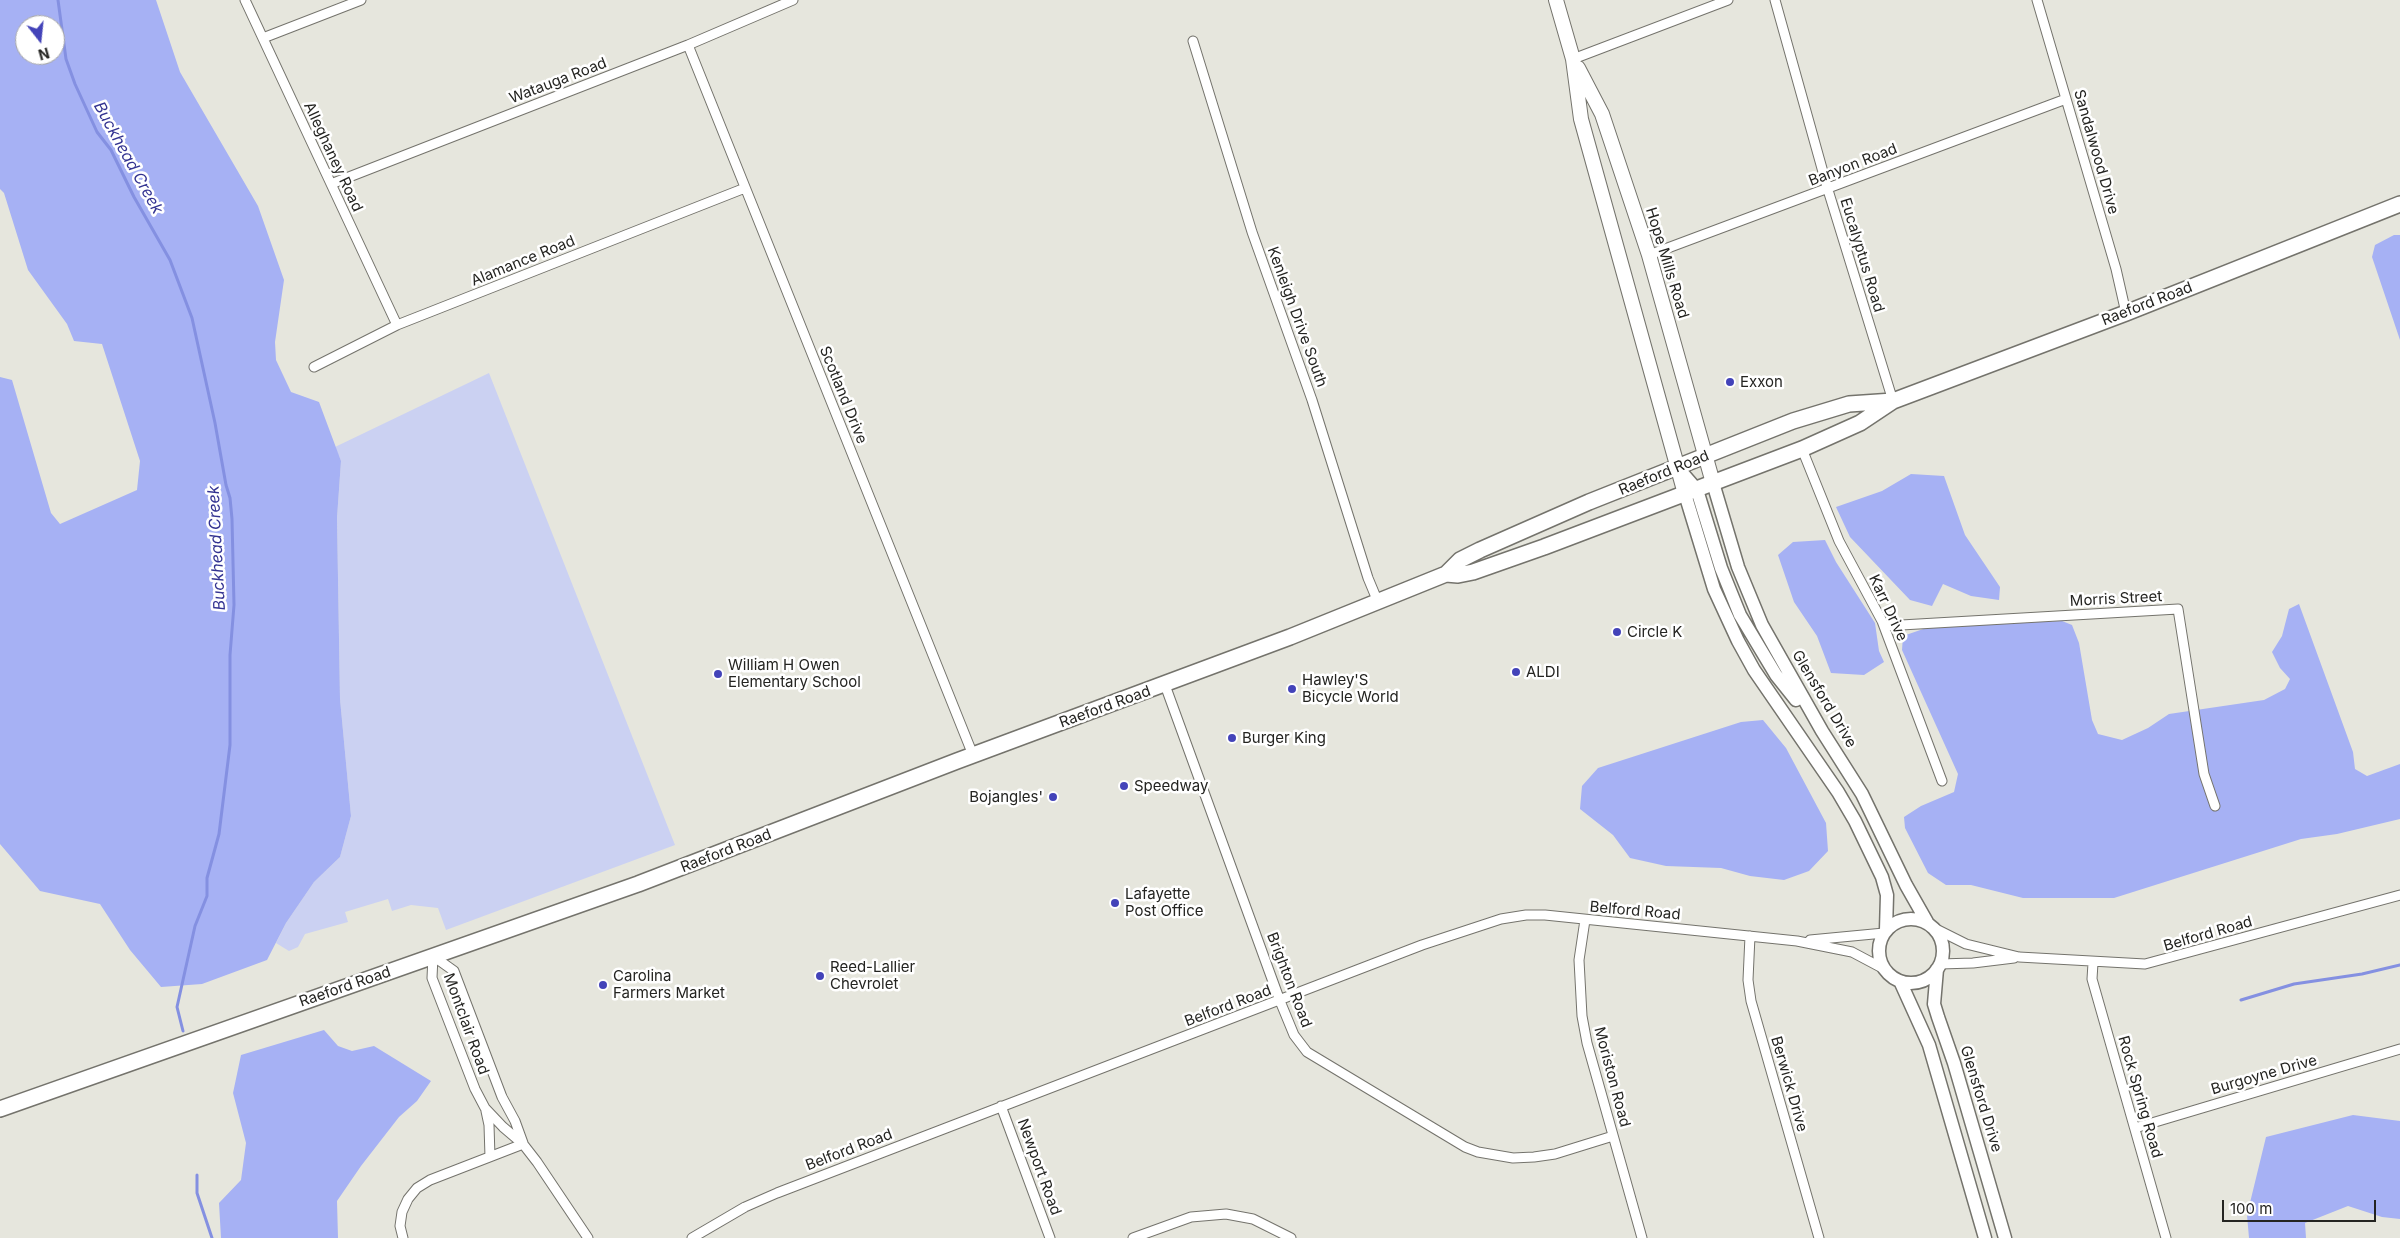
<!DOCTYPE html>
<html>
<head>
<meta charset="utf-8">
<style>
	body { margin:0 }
	#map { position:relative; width:2400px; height:1238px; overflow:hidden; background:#e6e6dd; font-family:Inter,sans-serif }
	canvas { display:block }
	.north { position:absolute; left:15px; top:15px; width:50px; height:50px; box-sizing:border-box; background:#fff; border:1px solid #a7a7a6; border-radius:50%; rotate:164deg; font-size:14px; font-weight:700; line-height:20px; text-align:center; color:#242421 }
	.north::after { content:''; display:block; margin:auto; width:18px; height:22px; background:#4343b9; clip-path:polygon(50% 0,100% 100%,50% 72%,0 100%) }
	.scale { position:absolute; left:2222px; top:1200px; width:154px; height:22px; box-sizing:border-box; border:2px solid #242421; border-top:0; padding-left:6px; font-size:15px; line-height:18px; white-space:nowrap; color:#242421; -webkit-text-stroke:4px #fff; paint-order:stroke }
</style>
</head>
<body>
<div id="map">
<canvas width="2400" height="1238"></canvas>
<div class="north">N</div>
<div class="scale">100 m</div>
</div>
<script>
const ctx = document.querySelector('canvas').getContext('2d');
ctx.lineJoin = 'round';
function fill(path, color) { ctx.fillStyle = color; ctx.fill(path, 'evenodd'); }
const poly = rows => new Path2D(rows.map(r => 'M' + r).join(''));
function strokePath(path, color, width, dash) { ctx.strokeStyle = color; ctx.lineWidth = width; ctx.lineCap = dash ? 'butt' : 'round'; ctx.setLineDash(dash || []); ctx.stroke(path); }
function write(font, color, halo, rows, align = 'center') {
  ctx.font = font + ' Inter,sans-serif'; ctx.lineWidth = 5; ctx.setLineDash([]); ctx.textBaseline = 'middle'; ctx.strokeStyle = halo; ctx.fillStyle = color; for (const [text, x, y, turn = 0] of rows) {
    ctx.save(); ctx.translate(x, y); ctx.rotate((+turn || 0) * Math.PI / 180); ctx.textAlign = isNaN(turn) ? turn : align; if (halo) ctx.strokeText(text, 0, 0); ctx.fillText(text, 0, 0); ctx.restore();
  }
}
fill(poly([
	[489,373,675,845,446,930,438,908,411,905,392,911,388,899,345,912,348,922,305,934,298,947,289,951,276,943,286,923,314,882,340,857,351,816,340,699,337,518,341,461,335,447]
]), '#cbd1f2');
fill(poly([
	[0,0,156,0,180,72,258,206,284,280,275,342,276,360,291,392,319,402,341,461,337,518,340,699,351,816,340,857,314,882,286,923,267,960,202,984,161,987,130,950,100,904,40,891,0,844,0,377,12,380,51,513,60,524,137,490,140,461,102,344,74,341,67,324,28,270,4,193,0,189],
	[25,25,55,25,55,55,25,55],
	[2394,235,2400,235,2400,340,2372,257,2375,245],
	[1911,474,1944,476,1965,535,2000,587,1999,600,1971,596,1943,584,1932,606,1910,600,1850,537,1836,507,1882,491],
	[1825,540,1836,562,1875,623,1879,651,1884,662,1864,675,1831,673,1817,636,1794,602,1778,555,1793,542],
	[2299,604,2353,752,2355,769,2367,776,2400,764,2400,819,2337,834,2301,839,2114,898,2023,898,1971,885,1946,885,1928,873,1905,828,1904,817,1921,806,1954,792,1958,774,1902,650,1903,636,1929,627,2062,621,2072,625,2079,643,2092,720,2098,734,2122,740,2148,728,2169,714,2264,700,2285,689,2290,679,2280,668,2272,652,2282,636,2289,609],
	[1763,720,1786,748,1826,823,1828,851,1809,871,1784,880,1750,876,1721,868,1666,866,1630,858,1613,835,1580,809,1582,786,1598,768,1741,722],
	[324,1030,338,1046,352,1051,374,1046,431,1081,417,1101,399,1117,361,1166,337,1201,338,1238,221,1238,219,1203,241,1180,246,1143,233,1093,241,1055],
	[2353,1115,2400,1121,2400,1219,2382,1217,2348,1206,2305,1223,2306,1238,2249,1238,2247,1215,2266,1137]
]), '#a6b1f4');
strokePath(poly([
	[58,0,66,59,75,84,97,132,111,150,134,197,170,260,192,318,215,423,226,485,230,498,232,519,234,605,230,655,230,745,219,834,207,878,207,896,195,926,177,1007,183,1031],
	[2241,1000,2294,984,2362,974,2400,965],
	[197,1175,197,1193,212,1238]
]), '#8490e1', 3);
const minor = poly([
	[245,0,397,325],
	[1775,0,1828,190,1893,401],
	[2037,0,2116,269,2126,313],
	[263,38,361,0],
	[1193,41,1252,232,1312,400,1368,578,1378,602],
	[688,45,973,755],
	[1573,59,1728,0],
	[331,184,688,45,793,0],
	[1649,255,2066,99],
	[314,367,397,325,745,188],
	[1802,449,1839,541,1882,621,1942,781],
	[1884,626,2178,609,2204,774,2215,806],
	[1165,685,1280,1001,1294,1035,1307,1052,1465,1147,1478,1152,1513,1158,1534,1157,1555,1154,1613,1136],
	[1585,920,1579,960,1582,1016,1587,1043,1642,1238],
	[1936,929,1966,944,2019,957,2145,964,2400,895],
	[1750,936,1748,980,1751,1001,1819,1238],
	[1810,940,1884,933],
	[433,956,432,978,475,1089,485,1108,503,1127,523,1144,537,1162,588,1238],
	[433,956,454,971,502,1097,515,1121,523,1143],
	[2093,963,2092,979,2166,1238],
	[1940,964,1973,963,2014,958],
	[1001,1106,1050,1238],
	[486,1111,489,1125,490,1157],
	[2135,1128,2400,1049],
	[403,1238,400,1226,402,1212,408,1199,417,1188,430,1180,523,1144],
	[692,1238,745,1207,777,1193,1422,945,1501,919,1526,915,1545,915,1797,941,1852,952,1884,969],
	[1133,1238,1191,1217,1226,1214,1253,1219,1291,1238]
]);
const secondary = poly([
	[1677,467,1697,490,1721,568,1740,615,1776,675,1796,700],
	[1713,483,1738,567,1762,625,1822,731,1862,794,1906,885,1927,922],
	[1685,494,1714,589,1738,641,1754,670,1838,792,1855,821,1882,877,1887,895,1886,930],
	'1879 951a32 32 0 1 1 64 0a32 32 0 1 1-64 0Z',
	[1937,969,1934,1004,1938,1017,1954,1063,2005,1238],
	[1900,981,1929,1045,1985,1238]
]);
const primary = poly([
	[1556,0,1573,59,1581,119,1685,494],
	[1578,68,1602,114,1649,255,1713,483]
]);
const trunk = poly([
	[1446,574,1458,575,1473,572,1544,547,1802,449,1860,423,1893,401,2126,313,2400,204],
	[0,1109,638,884,957,761,1290,637,1446,574,1460,560,1480,550,1589,502,1793,421,1849,404,1893,401]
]);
strokePath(minor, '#74736c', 11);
strokePath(secondary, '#74736c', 15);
strokePath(primary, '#74736c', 16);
strokePath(trunk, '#74736c', 18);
strokePath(minor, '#fff', 9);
strokePath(secondary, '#fff', 12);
strokePath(primary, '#fff', 14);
strokePath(trunk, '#fff', 15);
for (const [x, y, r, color] of [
	[1730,382,5,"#4343b9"],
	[1617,632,5,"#4343b9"],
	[1516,672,5,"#4343b9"],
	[718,674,5,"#4343b9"],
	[1292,689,5,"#4343b9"],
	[1232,738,5,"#4343b9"],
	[1124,786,5,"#4343b9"],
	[1053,797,5,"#4343b9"],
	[1115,903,5,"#4343b9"],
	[820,976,5,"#4343b9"],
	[603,985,5,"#4343b9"]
]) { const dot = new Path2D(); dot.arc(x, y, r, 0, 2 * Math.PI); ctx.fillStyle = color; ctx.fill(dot); strokePath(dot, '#fff', 2); }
write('15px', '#242421', '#fff', [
	["Watauga Road",558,81,-21],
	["Sandalwood Drive",2096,152,74],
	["Alleghaney Road",333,157,65],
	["Banyon Road",1853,165,-21],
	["Eucalyptus Road",1862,255,73],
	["Alamance Road",523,261,-22],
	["Hope Mills Road",1667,263,73],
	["Raeford Road",2147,304,-21],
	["Kenleigh Drive South",1297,317,70],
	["Scotland Drive",843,395,68],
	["Raeford Road",1664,473,-22],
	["Morris Street",2116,599,-3],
	["Karr Drive",1888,608,65],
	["Glensford Drive",1824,699,59],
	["Raeford Road",1105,707,-20],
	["Raeford Road",726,851,-21],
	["Belford Road",1635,911,5],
	["Belford Road",2208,934,-16],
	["Brighton Road",1289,980,69],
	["Raeford Road",345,987,-19],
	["Belford Road",1228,1006,-21],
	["Montclair Road",466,1024,70],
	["Burgoyne Drive",2264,1075,-16],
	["Moriston Road",1612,1077,75],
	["Berwick Drive",1789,1084,74],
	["Rock Spring Road",2140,1097,74],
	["Glensford Drive",1981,1099,73],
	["Belford Road",849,1150,-21],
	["Newport Road",1039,1167,70]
]);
write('15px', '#242421', '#fff', [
	["Exxon",1740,382],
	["Circle K",1627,632],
	["William H Owen",728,665],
	["Elementary School",728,682],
	["ALDI",1526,672],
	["Hawley'S",1302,680],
	["Bicycle World",1302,697],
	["Burger King",1242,738],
	["Speedway",1134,786],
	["Bojangles'",1043,797,"right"],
	["Lafayette",1125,894],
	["Post Office",1125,911],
	["Reed-Lallier",830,967],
	["Chevrolet",830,984],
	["Carolina",613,976],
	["Farmers Market",613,993]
], 'left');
write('italic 16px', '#333391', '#fff', [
	["Buckhead Creek",128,158,61],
	["Buckhead Creek",217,548,-93]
]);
</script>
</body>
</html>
